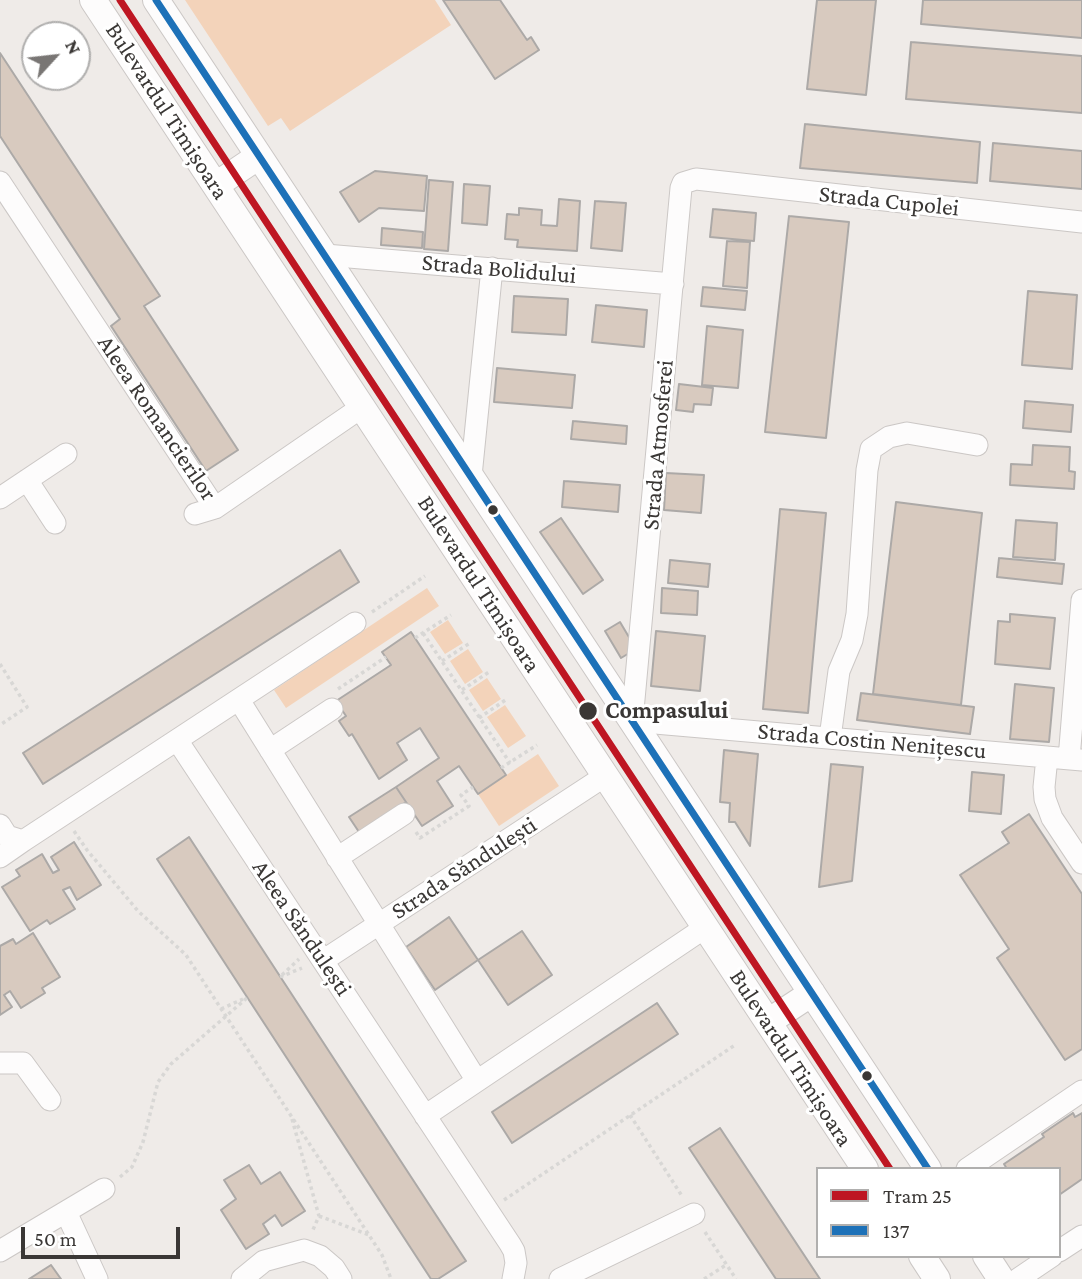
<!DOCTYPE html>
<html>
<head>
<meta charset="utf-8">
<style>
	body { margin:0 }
	#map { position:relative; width:1082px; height:1279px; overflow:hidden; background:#efebe8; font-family:"Crimson Pro",serif }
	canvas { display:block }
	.legend { position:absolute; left:816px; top:1167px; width:245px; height:91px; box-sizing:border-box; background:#fff; border:2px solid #b0afae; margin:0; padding:9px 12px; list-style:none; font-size:21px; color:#3a3735 }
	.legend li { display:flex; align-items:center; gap:14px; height:35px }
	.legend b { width:35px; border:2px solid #b0afae }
	.north { position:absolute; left:21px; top:21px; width:70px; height:70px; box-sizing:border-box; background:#fff; border:2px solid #b0afae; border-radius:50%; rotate:63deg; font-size:19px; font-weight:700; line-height:28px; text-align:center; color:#3a3735 }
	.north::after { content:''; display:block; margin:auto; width:24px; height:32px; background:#797674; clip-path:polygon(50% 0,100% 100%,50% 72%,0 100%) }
	.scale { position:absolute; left:21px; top:1227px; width:159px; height:32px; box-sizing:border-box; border:4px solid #3a3735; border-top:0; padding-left:9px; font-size:21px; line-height:24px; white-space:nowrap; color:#3a3735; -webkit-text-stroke:5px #fff; paint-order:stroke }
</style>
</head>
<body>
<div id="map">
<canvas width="1082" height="1279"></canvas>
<ul class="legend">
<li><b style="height:9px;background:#be1622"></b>Tram 25</li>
<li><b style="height:9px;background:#1d71b8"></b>137</li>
</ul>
<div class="north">N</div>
<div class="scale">50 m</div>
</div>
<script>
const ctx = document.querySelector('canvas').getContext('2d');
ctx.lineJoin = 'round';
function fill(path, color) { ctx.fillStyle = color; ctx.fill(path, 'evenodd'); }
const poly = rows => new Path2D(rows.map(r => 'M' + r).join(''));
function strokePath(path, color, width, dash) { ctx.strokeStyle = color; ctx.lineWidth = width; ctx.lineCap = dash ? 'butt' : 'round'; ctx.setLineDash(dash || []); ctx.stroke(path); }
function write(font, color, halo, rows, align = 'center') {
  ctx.font = font + ' "Crimson Pro",serif'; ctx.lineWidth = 6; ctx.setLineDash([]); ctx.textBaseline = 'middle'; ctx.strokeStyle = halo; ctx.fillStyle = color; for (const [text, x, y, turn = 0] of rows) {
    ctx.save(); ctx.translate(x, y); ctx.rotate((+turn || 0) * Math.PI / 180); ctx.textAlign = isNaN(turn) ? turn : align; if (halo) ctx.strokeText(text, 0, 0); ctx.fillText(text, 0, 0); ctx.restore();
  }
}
fill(poly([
	[185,0,435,0,451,25,290,131,281,118,268,126],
	[427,588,439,606,286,708,274,690],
	[448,620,463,643,445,654,430,632],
	[468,649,483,672,465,684,450,661],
	[487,678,501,699,483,711,469,690],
	[505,705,526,736,508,748,487,717],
	[538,754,559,786,499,826,478,794]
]), '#f3d3ba');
const building = poly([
	[443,0,500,0,527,40,531,37,539,50,495,79,443,0],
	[817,0,876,0,866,95,807,89,817,0],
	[923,0,1082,0,1082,38,921,24,923,0],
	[911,42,1082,56,1082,113,906,99,911,42],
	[0,53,160,296,144,306,238,450,206,471,111,326,120,319,0,136,0,53],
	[805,124,980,142,977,183,800,168,805,124],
	[993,143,1082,151,1082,189,990,181,993,143],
	[375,171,427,176,424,211,379,208,359,222,340,192,375,171],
	[429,180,453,182,448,251,424,249,429,180],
	[464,184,490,186,487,225,462,223,464,184],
	[559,199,580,201,577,251,517,247,518,240,505,239,507,214,519,215,519,208,542,210,541,225,557,226,559,199],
	[595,201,626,203,622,251,591,248,595,201],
	[713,209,756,213,754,241,710,237,713,209],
	[789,216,849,222,826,438,765,432,789,216],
	[382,228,423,232,422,248,381,245,382,228],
	[727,241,750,242,747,288,723,286,727,241],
	[703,287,747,291,745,310,701,306,703,287],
	[1028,291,1077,295,1072,369,1022,365,1028,291],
	[514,296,568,299,566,335,512,332,514,296],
	[596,305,647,310,644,347,592,342,596,305],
	[707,326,743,330,738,388,702,385,707,326],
	[497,368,575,375,572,408,494,402,497,368],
	[679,384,713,388,711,405,694,404,693,412,676,410,679,384],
	[1025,401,1073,405,1071,432,1023,428,1025,401],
	[573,421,627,426,626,444,571,439,573,421],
	[1033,445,1070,447,1069,471,1075,472,1074,489,1010,485,1011,464,1032,465,1033,445],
	[666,473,704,475,701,513,664,510,666,473],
	[564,481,620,485,618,512,562,507,564,481],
	[896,502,982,513,961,705,873,694,896,502],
	[780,509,826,513,808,713,763,709,780,509],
	[561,518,603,580,583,594,540,532,561,518],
	[1016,520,1057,523,1055,560,1013,557,1016,520],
	[340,550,359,582,43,784,23,753,340,550],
	[999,558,1064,564,1062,584,997,577,999,558],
	[670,560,710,564,708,587,668,583,670,560],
	[662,588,698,591,697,615,661,613,662,588],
	[1010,614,1055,618,1050,669,995,664,998,621,1010,622,1010,614],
	[620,622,636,649,621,658,605,631,620,622],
	[656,631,705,636,700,691,651,686,656,631],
	[411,632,506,775,478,794,459,766,437,781,453,806,422,826,396,787,439,758,420,728,397,743,407,760,379,779,352,734,349,736,339,721,346,716,336,701,391,665,382,652,411,632],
	[1015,684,1054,688,1049,742,1010,739,1015,684],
	[861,693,974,707,970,734,857,720,861,693],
	[724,750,758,754,750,846,735,822,729,822,730,803,720,802,724,750],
	[831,764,863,767,852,881,819,887,831,764],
	[972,772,1004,775,1001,814,969,811,972,772],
	[396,787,406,802,359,832,349,817,396,787],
	[1029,814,1082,894,1082,1049,1065,1060,997,958,1009,949,960,875,1009,843,1002,832,1029,814],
	[189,837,466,1261,438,1279,431,1279,157,859,189,837],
	[74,842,101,885,77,900,70,887,63,890,75,909,50,924,47,920,30,931,2,887,20,876,16,870,42,854,53,873,59,870,51,857,74,842],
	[449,917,478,960,435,990,406,947,449,917],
	[522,931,552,975,508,1005,478,960,522,931],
	[33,933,60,977,42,988,45,993,21,1008,10,991,4,995,12,1007,0,1015,0,946,13,939,16,944,33,933],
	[657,1003,678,1034,512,1143,492,1112,657,1003],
	[1073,1113,1075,1117,1082,1113,1082,1179,1059,1195,1059,1169,1007,1169,1004,1164,1044,1137,1042,1134,1073,1113],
	[720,1128,820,1279,776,1279,689,1148,720,1128],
	[249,1165,261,1184,280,1172,305,1211,282,1226,275,1215,263,1224,269,1234,246,1249,221,1210,236,1199,224,1180,249,1165],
	[51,1265,61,1279,29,1279,51,1265]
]);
fill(building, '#d8cabf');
strokePath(building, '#aca9a7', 2);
const minor = poly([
	[0,182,215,508],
	[1082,222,696,179,683,183,681,188,632,721,1082,760],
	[325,255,673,284],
	[471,476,492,268],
	[27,480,55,523],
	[0,498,66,454],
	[195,514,215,508,362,407],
	[239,700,477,1081],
	[830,738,839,671,852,640,857,614,867,470,871,449,889,437,907,433,977,445],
	[177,740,510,1244,514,1251,516,1263,513,1279],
	[270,750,332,709],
	[1047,757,1044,787,1045,799,1052,818,1082,863],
	[1069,759,1082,600],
	[0,825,7,836,23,841,355,623],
	[0,857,23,841],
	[337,858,404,814],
	[324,960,605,776],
	[0,1063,23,1063,50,1100],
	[425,1116,706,927],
	[967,1169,1082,1091],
	[66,1212,97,1279],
	[0,1251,104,1189],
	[1059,1251,1082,1236],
	[242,1279,264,1261,304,1250,320,1256,334,1268,341,1279],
	[560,1279,694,1214],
	[1018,1279,1052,1256]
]);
const major = poly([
	[93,0,865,1169],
	[156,0,928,1169],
	[216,185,259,156],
	[768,1022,812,993],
	[922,1256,937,1279],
	[986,1256,1001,1279]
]);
strokePath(minor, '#cbc7c5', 23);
strokePath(major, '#cbc7c5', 28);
strokePath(poly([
	[372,612,425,576],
	[423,633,510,763],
	[415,638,451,615],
	[442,661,470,643],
	[0,664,27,707,0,725],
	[338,689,386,657],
	[462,690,489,672],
	[479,718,507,699],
	[501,768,537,745],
	[74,831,87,850,138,911,186,955,382,1255,391,1279],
	[416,832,420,838,469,806,461,795,473,787],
	[282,975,299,959],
	[280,977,302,968],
	[221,1009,243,999],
	[630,1115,682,1196],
	[292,1119,319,1216,312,1232],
	[120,1177,132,1167,143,1142,158,1082,171,1064,248,997],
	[504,1200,735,1045],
	[319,1216,369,1235],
	[705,1232,736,1279],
	[704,1279,726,1265]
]), '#d8d7d5', 3.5, [3.5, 3.5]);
strokePath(minor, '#fdfcfc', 21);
strokePath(major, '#fdfcfc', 26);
strokePath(poly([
	[156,0,928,1169]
]), '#1d71b8', 7);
strokePath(poly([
	[120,0,890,1169]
]), '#be1622', 7);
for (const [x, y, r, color] of [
	[493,510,6,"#3a3735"],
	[588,711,10,"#3a3735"],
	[867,1076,6,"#3a3735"]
]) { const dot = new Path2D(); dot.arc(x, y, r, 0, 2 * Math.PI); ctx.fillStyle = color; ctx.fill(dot); strokePath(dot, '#fff', 2.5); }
write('24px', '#3a3735', '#fff', [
	["Bulevardul Timișoara",167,111,57],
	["Strada Cupolei",889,201,6],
	["Strada Bolidului",499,269,5],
	["Aleea Romancierilor",157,418,56],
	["Strada Atmosferei",658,445,-85],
	["Bulevardul Timișoara",479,584,57],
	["Strada Costin Nenițescu",872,741,5],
	["Strada Săndulești",464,868,-33],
	["Aleea Săndulești",302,928,56],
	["Bulevardul Timișoara",791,1058,57]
]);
write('bold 24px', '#3a3735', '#fff', [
	["Compasului",605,711]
], 'left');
</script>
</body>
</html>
